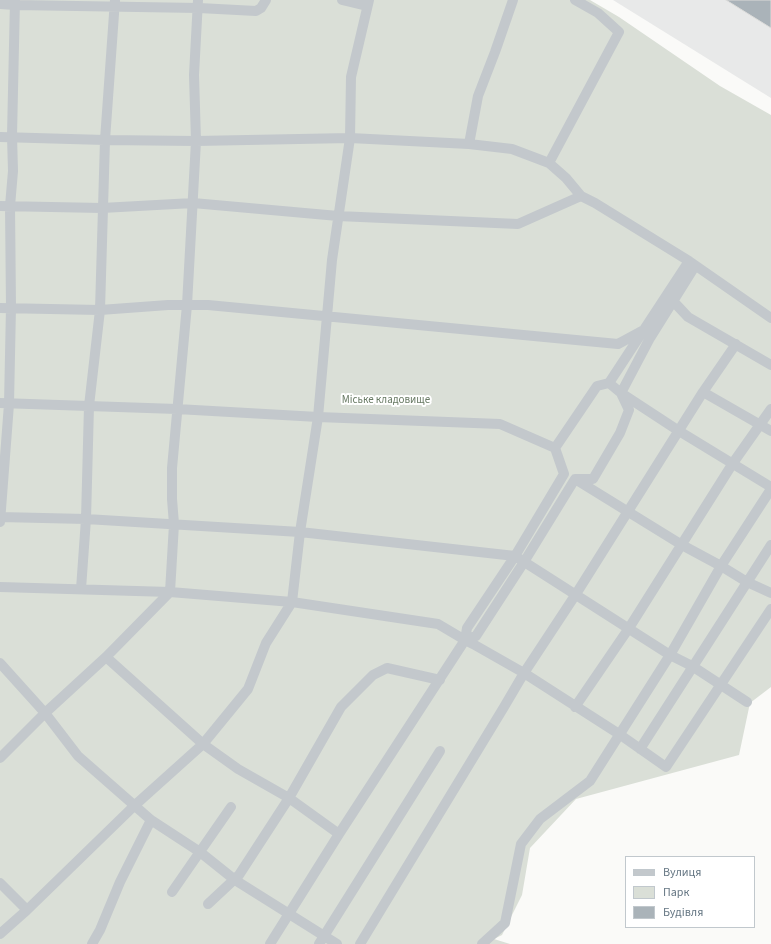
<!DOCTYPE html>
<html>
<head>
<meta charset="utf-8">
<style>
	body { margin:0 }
	#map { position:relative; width:771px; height:944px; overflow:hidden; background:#fafaf8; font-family:"Source Sans 3",sans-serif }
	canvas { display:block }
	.legend { position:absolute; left:625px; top:856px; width:130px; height:72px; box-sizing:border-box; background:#fff; border:1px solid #c1c8cd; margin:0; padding:5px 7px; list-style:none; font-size:12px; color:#657683 }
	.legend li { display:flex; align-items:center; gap:8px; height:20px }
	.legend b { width:20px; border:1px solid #c1c8cd }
</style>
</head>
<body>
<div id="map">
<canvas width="771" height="944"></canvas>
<ul class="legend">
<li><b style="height:5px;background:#c3c8cc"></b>Вулиця</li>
<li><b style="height:11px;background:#dadfd7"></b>Парк</li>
<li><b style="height:11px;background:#aab3b9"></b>Будівля</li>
</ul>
</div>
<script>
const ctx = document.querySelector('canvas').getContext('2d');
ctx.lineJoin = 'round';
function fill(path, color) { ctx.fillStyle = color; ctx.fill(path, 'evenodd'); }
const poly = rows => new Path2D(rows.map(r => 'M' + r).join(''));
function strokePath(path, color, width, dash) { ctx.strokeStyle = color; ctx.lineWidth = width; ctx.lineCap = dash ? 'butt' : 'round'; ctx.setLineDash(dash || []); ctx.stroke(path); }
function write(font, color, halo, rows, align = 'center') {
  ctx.font = font + ' "Source Sans 3",sans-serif'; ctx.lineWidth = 4; ctx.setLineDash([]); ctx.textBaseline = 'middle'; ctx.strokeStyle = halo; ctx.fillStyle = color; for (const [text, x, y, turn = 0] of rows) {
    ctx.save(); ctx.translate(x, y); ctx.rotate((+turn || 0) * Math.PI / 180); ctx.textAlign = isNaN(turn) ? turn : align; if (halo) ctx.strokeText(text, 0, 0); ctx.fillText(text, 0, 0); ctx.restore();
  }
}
fill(poly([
	[613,0,771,0,771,98]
]), '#e8e9e9');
fill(poly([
	[0,0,590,0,619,17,720,86,771,115,771,687,750,703,739,755,576,799,530,848,522,895,502,935,494,939,510,944,0,944]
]), '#dadfd7');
const building = poly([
	[726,0,771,0,771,28,726,0]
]);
fill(building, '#aab3b9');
strokePath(building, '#dcdcda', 1);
strokePath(poly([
	[342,0,367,6],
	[0,4,15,5,199,8,256,11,261,8,266,0],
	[0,137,105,140,196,141,350,138,469,144,512,149,549,163,566,178,581,196,595,203,689,261,771,318],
	[469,144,478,96,495,52,513,0],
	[549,163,619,32,598,13,575,0],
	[0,206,102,208,193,203,338,216,518,224,581,196],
	[673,301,688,317,771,365],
	[0,308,100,310,168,305,208,305,618,344,642,331,650,338],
	[609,383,621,393,679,431,771,487],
	[703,392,771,431],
	[0,403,177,409,318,417,500,424,555,448],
	[575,479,682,545,721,566,747,582,771,593],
	[0,517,86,519,300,532,515,556,670,655,692,666,747,702],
	[0,522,9,404,11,307,10,206,13,171,12,136,15,0],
	[0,587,170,592,292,602,438,624,465,640,473,644,524,673,619,734,666,767,771,609],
	[81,589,86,519,89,406,100,310,105,140,115,0],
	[465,640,476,636,524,562,575,479,593,479,620,433,629,410,621,393,650,338,695,266],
	[106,657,203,744,238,769,289,798,339,834],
	[0,663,45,713,78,756,151,820,200,852,235,880,337,944],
	[575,707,629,628,733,463,771,409],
	[640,749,771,545],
	[0,758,45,713,106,657,170,592,174,524,172,499,172,468,187,305,196,141,194,75,198,0],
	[0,883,27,910],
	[172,892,231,807],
	[208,904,239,875,289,798,341,707,373,675,387,668,440,680],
	[0,934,27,910,134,806,203,744,248,689,266,643,292,602,300,532,318,417,332,260,350,138,351,77,369,0],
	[92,944,100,930,120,882,151,820],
	[270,944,339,834,465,640,467,628,515,556,564,474,555,448,597,386,609,383,689,261],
	[319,944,440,751],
	[360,944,504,707,524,673,576,594,703,392,736,344],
	[482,944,505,923,521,844,540,819,590,781,670,655,721,566,771,489]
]), '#c3c8cc', 10);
write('11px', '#687a64', '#fff', [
	["Міське кладовище",386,401]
]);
</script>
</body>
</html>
